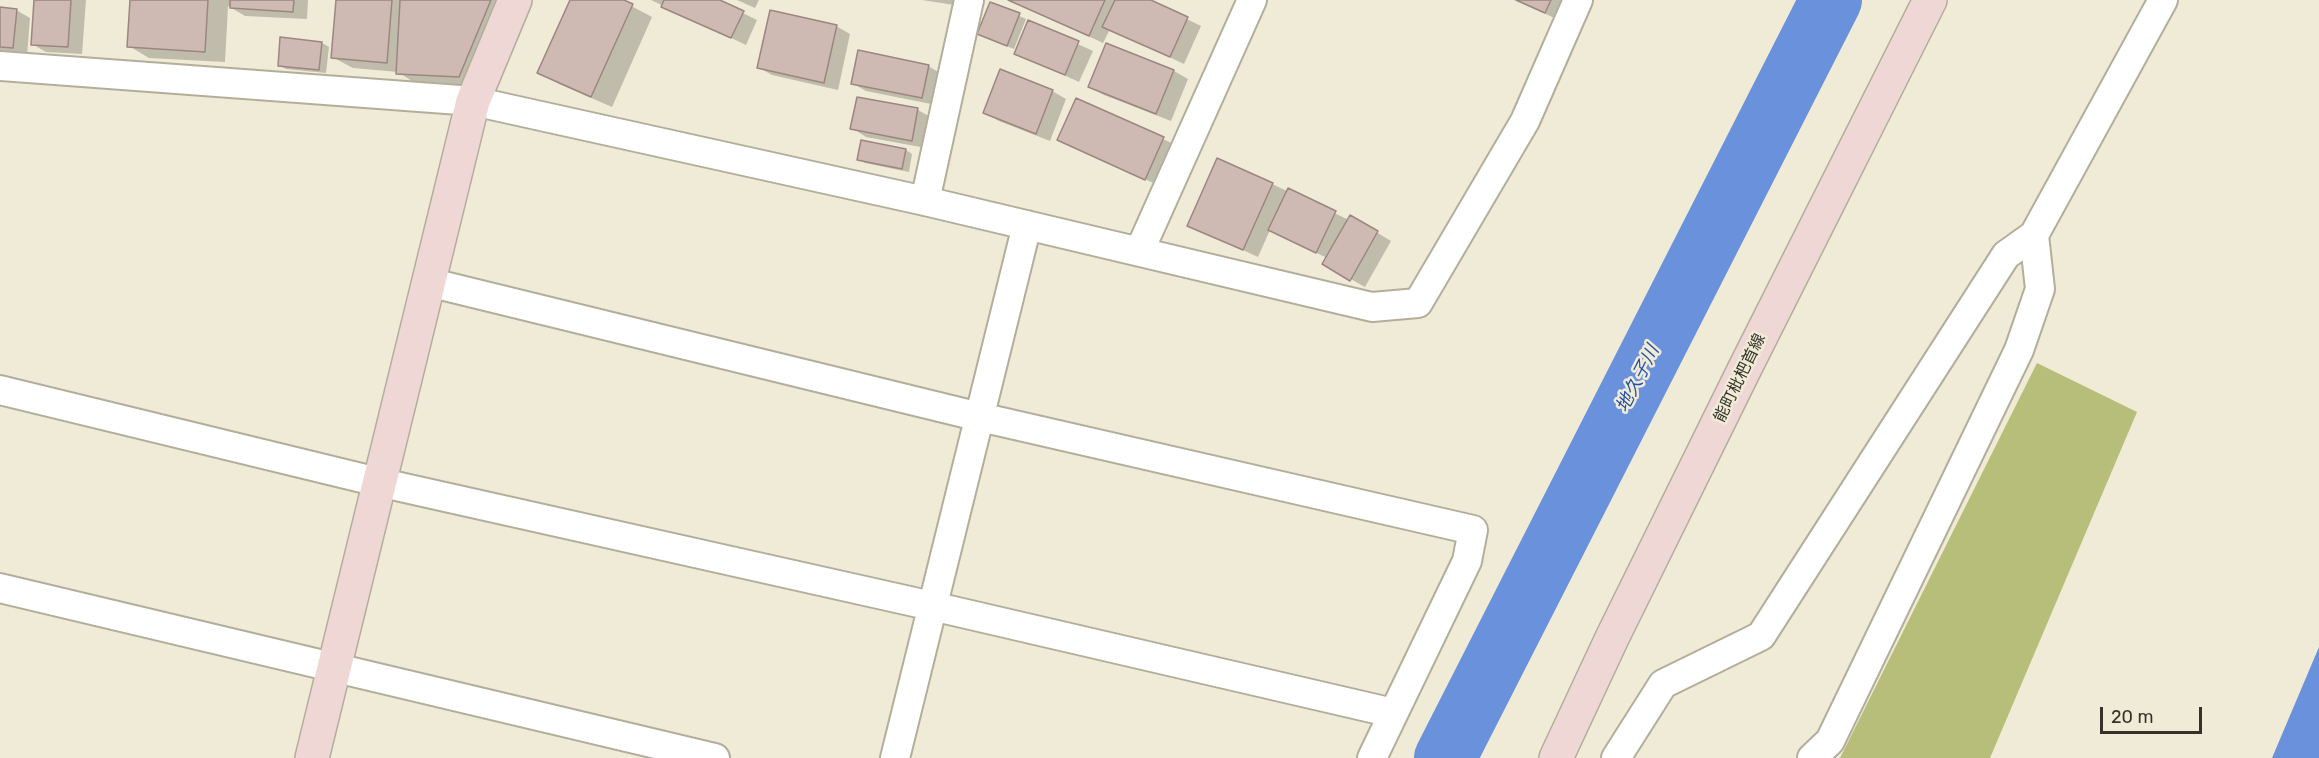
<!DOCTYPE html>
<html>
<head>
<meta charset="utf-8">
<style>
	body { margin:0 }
	#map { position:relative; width:2319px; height:758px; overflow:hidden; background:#f0ebd6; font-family:Rubik,sans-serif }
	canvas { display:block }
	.scale { position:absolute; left:2100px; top:707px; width:102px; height:27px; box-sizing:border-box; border:3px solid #34322a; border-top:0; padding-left:8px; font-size:18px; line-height:21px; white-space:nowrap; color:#34322a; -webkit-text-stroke:4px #f0ebd6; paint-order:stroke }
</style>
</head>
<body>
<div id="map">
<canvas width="2319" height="758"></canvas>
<div class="scale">20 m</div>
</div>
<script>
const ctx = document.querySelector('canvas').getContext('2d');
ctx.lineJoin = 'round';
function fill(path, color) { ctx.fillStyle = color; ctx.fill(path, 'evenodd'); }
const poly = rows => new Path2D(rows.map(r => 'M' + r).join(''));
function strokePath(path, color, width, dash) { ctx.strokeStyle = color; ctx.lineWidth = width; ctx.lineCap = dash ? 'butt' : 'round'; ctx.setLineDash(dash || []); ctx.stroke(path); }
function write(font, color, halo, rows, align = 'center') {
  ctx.font = font + ' Rubik,"Noto Sans JP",sans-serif'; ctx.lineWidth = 5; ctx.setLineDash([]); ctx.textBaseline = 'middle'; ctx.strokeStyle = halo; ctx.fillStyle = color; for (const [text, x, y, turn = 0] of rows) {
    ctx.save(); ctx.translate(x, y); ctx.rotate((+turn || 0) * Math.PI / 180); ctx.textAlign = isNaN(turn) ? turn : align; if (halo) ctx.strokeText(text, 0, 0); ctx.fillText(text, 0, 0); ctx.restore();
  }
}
fill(poly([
	[2037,363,2137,412,1990,758,1840,758]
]), '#b6be79');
fill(poly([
	[2319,647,2319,758,2272,758]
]), '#6991dc');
fill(poly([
	[35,0,86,0,82,54,46,52,32,44],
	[132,0,308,0,307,19,245,16,228,6,225,62,149,58,129,46],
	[337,0,515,0,479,88,418,85,398,72,353,68,332,57],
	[571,0,620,0,652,17,612,107,559,84,539,72],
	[651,0,716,0,757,20,746,45],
	[737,0,759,0,755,8],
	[922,0,962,0,961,6],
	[1011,0,1148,0,1201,26,1184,64,1110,29,1103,43],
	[1514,0,1576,0,1566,23],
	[991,4,1026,19,1014,49,986,38],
	[0,9,16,10,30,18,27,56,0,53],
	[1029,22,1093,51,1079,82,1016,53],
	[836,26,850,34,838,90,772,75,758,67],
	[282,39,322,43,329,47,326,73,286,69,279,65],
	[1107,45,1174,71,1188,79,1171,121,1104,95,1090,87],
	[928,66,942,74,936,105,866,91,852,83],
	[1052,91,1066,99,1050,141,999,121,985,113],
	[1077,100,1178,146,1160,186,1059,140],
	[918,110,932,118,926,148,866,137,852,128],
	[906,150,912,154,909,172,865,163,858,159],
	[1272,184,1349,220,1351,217,1391,241,1365,287,1324,264,1327,258,1270,230,1258,257,1189,225]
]), '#0003');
strokePath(poly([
	[1445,758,1831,0]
]), '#6991dc', 62);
const building = poly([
	[34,0,71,0,68,47,31,45,34,0],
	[130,0,208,0,205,52,127,47,130,0],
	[230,0,294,0,293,12,230,8,230,0],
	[336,0,392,0,387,63,331,58,336,0],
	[400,0,491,0,459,77,396,74,400,0],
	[570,0,624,0,633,4,591,97,537,73,570,0],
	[664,0,720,0,744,11,731,38,661,7,664,0],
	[1008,0,1105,0,1089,36,1008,0],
	[1115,0,1151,0,1188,17,1170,57,1102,27,1115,0],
	[1516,0,1551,0,1545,13,1516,0],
	[990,2,1020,13,1007,46,977,34,990,2],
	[0,7,17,9,13,48,0,47,0,7],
	[770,10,837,25,824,83,757,68,770,10],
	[1028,20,1079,41,1065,75,1014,54,1028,20],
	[280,37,322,42,319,70,278,66,280,37],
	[1106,43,1174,70,1156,114,1088,87,1106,43],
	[858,50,929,65,922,98,851,84,858,50],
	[1000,69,1053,90,1036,134,983,113,1000,69],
	[857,97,918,108,912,141,850,129,857,97],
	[1076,98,1164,137,1145,180,1057,140,1076,98],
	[861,140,906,149,902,169,857,160,861,140],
	[1217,158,1273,183,1243,250,1187,226,1217,158],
	[1288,188,1336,211,1316,253,1268,230,1288,188],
	[1350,215,1378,231,1350,281,1322,264,1350,215]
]);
fill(building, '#cfb9b3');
strokePath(building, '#9b8681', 1.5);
const street = poly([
	[0,66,473,101,925,201,1372,307,1418,303,1525,121,1578,0],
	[925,201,969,0],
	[1140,250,1252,0],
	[428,282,980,417,1473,530,1467,561,1372,758],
	[0,390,378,482,932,606,1393,713],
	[0,588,715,758],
	[895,758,1027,225],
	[1616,758,1663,684,1761,636,2006,255,2034,235],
	[1812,758,1830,741,2019,350,2040,289,2034,235,2163,0]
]);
const secondary = poly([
	[312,758,473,101,515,0],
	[1556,758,1612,638,1746,366,1930,0]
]);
strokePath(street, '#b3ae9b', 32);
strokePath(secondary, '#b3ae9b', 36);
strokePath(street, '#fff', 28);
strokePath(secondary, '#eed7d4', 33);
write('16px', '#34322a', '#f0ebd6', [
	["能町枇杷首線",1740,378,-64]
]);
write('italic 18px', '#214ea6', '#f0ebd6', [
	["地久子川",1638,379,-63]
]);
</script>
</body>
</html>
